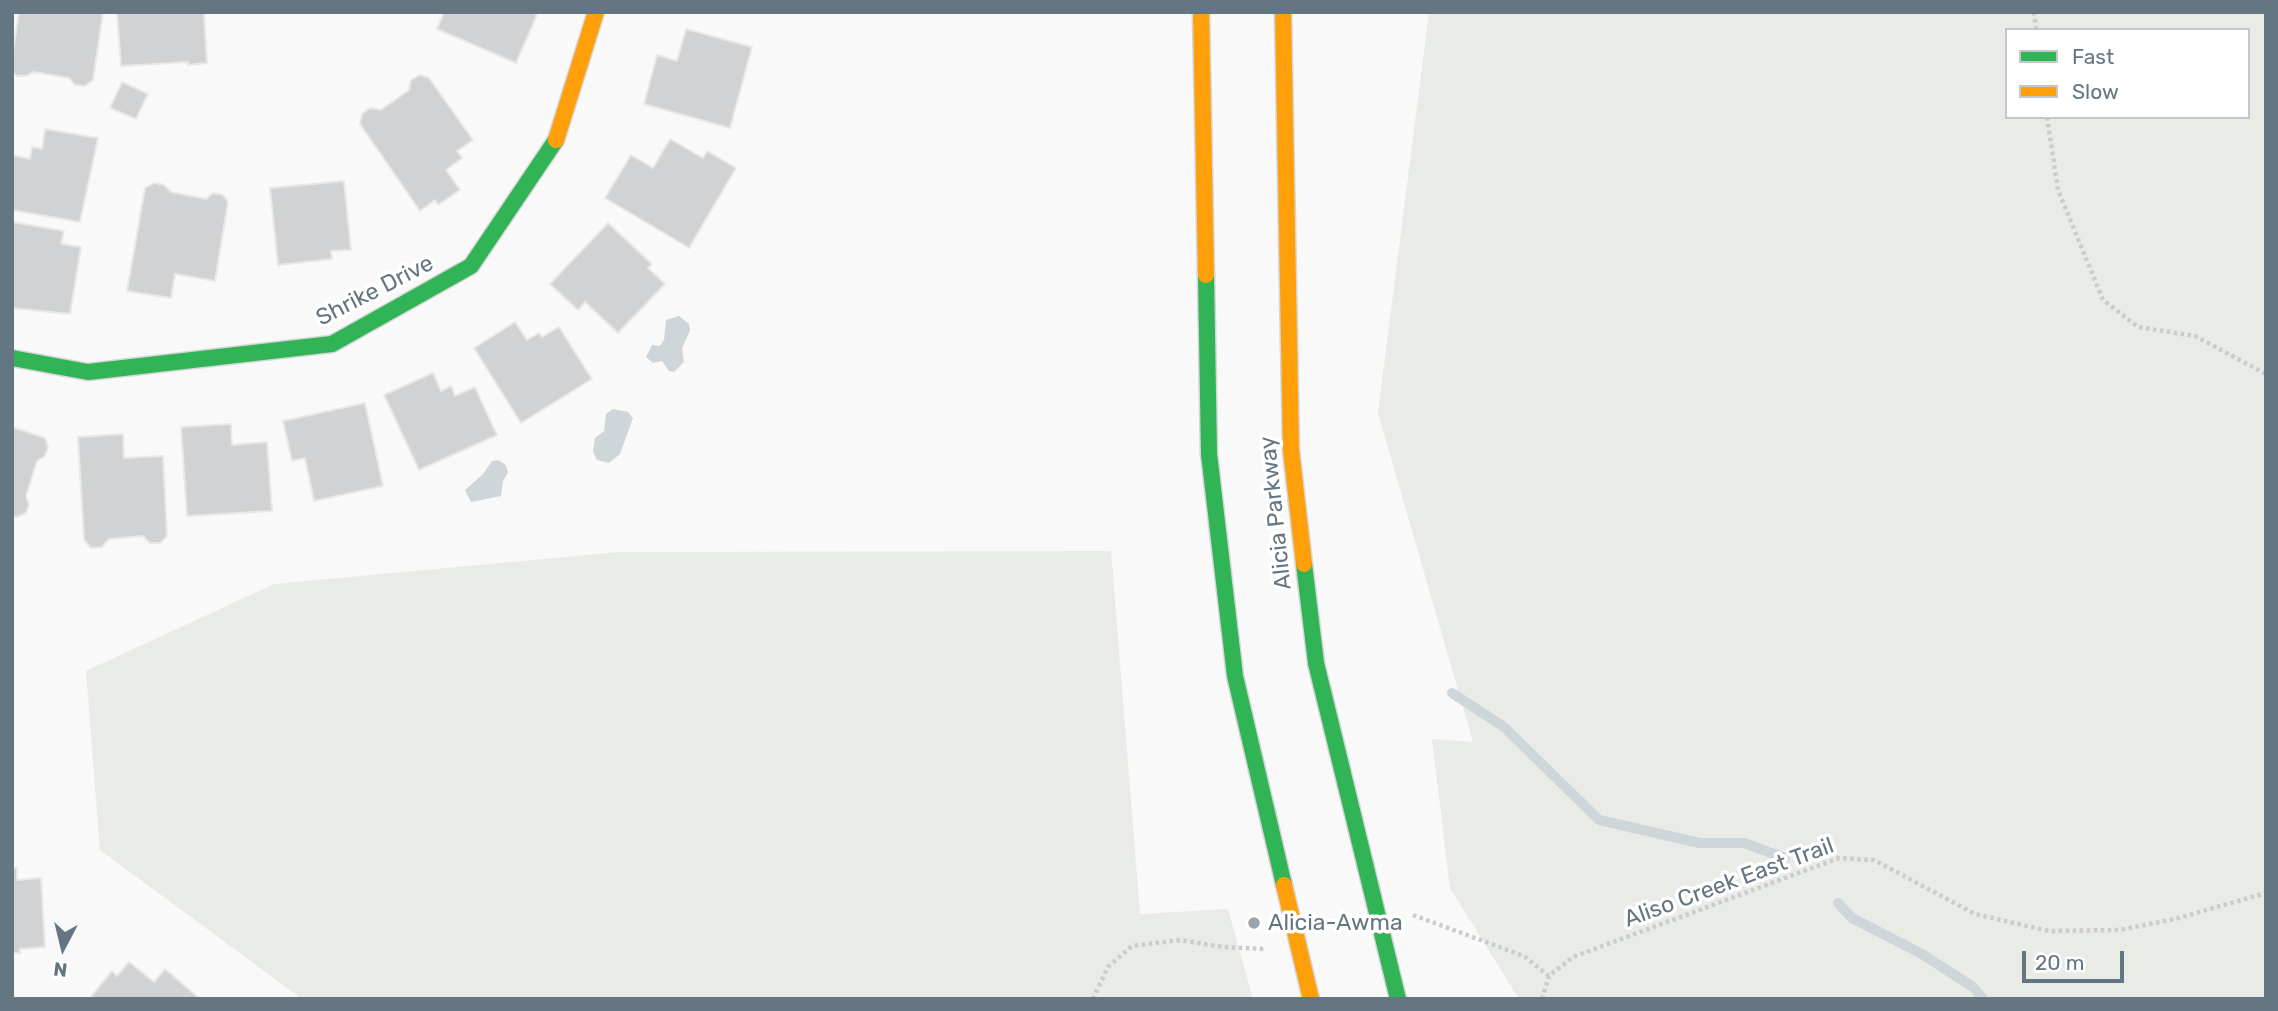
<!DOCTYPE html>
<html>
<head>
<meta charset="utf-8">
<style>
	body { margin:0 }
	#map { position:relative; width:2278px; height:1011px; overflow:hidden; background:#f9f9f9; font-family:Rubik,sans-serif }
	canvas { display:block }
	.frame { position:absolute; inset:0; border:14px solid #657683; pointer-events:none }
	.legend { position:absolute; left:2005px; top:28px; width:245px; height:91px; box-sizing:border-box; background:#fff; border:2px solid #c1c8cd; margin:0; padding:9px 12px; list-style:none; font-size:21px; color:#657683 }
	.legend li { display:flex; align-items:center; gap:14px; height:35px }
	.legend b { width:35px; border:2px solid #c1c8cd }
	.north { position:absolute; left:28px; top:913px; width:70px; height:70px; -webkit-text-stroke:5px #fff; paint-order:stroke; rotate:187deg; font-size:19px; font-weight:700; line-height:28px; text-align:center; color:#657683 }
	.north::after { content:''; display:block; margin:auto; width:24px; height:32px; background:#657683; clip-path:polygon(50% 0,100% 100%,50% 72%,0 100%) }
	.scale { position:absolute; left:2022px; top:951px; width:102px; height:32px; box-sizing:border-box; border:4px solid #657683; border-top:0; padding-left:9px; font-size:21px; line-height:24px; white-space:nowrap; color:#657683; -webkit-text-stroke:5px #fff; paint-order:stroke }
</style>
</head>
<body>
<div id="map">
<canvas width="2278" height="1011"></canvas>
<div class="frame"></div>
<ul class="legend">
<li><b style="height:9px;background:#30b455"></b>Fast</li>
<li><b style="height:9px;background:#ff9f0a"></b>Slow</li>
</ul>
<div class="north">N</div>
<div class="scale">20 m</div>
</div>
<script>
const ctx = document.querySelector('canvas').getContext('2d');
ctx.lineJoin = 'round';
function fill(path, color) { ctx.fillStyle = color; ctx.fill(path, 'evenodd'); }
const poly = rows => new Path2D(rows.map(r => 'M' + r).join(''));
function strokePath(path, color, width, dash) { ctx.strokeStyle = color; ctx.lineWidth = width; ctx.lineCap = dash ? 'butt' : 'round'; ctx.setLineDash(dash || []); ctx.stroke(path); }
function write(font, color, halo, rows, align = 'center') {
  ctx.font = font + ' Rubik,sans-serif'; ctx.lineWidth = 7; ctx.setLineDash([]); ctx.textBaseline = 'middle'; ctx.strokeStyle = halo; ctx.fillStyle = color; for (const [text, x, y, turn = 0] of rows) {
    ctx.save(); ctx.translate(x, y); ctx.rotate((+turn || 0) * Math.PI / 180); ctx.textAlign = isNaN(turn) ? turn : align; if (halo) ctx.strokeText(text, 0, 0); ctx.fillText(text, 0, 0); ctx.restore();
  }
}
fill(poly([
	[1429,12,2266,12,2266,999,1519,999,1450,888,1432,739,1473,742,1378,413],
	[2007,30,2248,30,2248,117,2007,117],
	[1111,551,1140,914,1228,909,1253,999,302,999,100,850,86,671,274,584,619,552]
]), '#e8ebe6');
fill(poly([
	[679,316,689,324,690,330,682,349,684,362,674,372,669,371,662,361,653,363,646,357,652,345,660,346,664,340,666,320],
	[613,409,628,412,633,418,620,454,609,463,597,460,593,452,595,438,604,431,606,414],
	[498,460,506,465,508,473,503,481,501,496,471,502,465,490,483,474,492,461]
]), '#ced6d9');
strokePath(poly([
	[1452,693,1504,727,1599,820,1700,843,1744,843,1785,858],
	[1838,903,1852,918,1922,954,1973,987,1983,999]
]), '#ced6d9', 10);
const building = poly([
	[19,12,103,12,93,80,85,86,75,85,69,78,34,72,26,76,17,76,12,71,12,58,19,12],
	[117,12,204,12,207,63,188,65,188,62,121,66,117,12],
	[444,12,531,12,537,15,516,63,437,29,444,12],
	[686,29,752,47,730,128,644,104,657,55,677,61,686,29],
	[420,75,429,78,473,140,457,151,462,158,446,170,460,190,438,205,435,200,420,211,360,124,362,114,370,108,381,110,409,90,411,80,420,75],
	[122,82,148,94,136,119,110,108,122,82],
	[45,129,98,138,80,222,12,210,12,155,30,159,32,147,42,149,45,129],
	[670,139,703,158,707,151,736,168,689,248,605,198,631,155,653,168,670,139],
	[344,181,351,250,331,251,332,259,278,265,270,188,344,181],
	[154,183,164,185,171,192,206,199,213,193,223,195,228,202,215,281,175,274,171,298,127,291,145,188,154,183],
	[12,222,64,231,61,244,81,247,70,314,12,308,12,222],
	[608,223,652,264,648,268,665,284,618,333,585,302,578,310,550,284,608,223],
	[515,322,527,340,539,333,542,337,559,327,592,379,521,423,474,348,515,322],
	[433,373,441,391,451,386,455,396,475,387,497,435,419,470,384,395,433,373],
	[365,403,383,486,314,501,305,458,292,461,283,421,365,403],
	[231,424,232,445,267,442,272,511,187,516,181,427,231,424],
	[12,427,45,438,48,447,45,456,37,461,26,496,29,505,26,513,17,517,12,516,12,427],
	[123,434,124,458,163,456,167,536,160,543,150,543,143,536,109,539,102,547,91,548,84,540,78,437,123,434],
	[12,868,17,868,17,880,41,878,45,947,20,949,20,953,12,953,12,868],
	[129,962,154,982,165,969,200,999,89,999,112,971,117,976,129,962]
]);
fill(building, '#d0d2d3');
strokePath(building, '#e8e8e8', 2);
const fast = poly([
	[1206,275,1209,454,1235,676,1284,885],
	[12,358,88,372,332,344,471,266,556,140],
	[1304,564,1316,663,1398,999]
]);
const slow = poly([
	[1201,12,1206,275],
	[1283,12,1291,450,1304,564],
	[556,140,596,12],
	[1284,885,1311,999]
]);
strokePath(fast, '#d5d6d7', 19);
strokePath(slow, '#d5d6d7', 19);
strokePath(poly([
	[2034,12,2036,30],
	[2047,117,2058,190,2103,300,2138,327,2195,336,2266,374],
	[1413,915,1524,956,1549,976,1573,957,1839,858,1874,860,1975,914,2049,931,2119,930,2175,919,2266,893],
	[1093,999,1108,967,1132,946,1180,940,1223,947,1264,949],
	[1542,999,1549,976]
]), '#cbcccd', 4.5, [3.5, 3.5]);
strokePath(fast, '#30b455', 16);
strokePath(slow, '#ff9f0a', 16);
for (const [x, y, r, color] of [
	[1254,923,7,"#99a4ac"]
]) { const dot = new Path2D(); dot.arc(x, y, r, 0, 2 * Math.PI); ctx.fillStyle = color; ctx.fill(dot); strokePath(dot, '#fff', 2.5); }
write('23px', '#657683', '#fff', [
	["Shrike Drive",375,291,-27],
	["Alicia Parkway",1276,513,-96],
	["Aliso Creek East Trail",1729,883,-20]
]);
write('23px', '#657683', '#fff', [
	["Alicia-Awma",1268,923]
], 'left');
</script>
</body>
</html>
